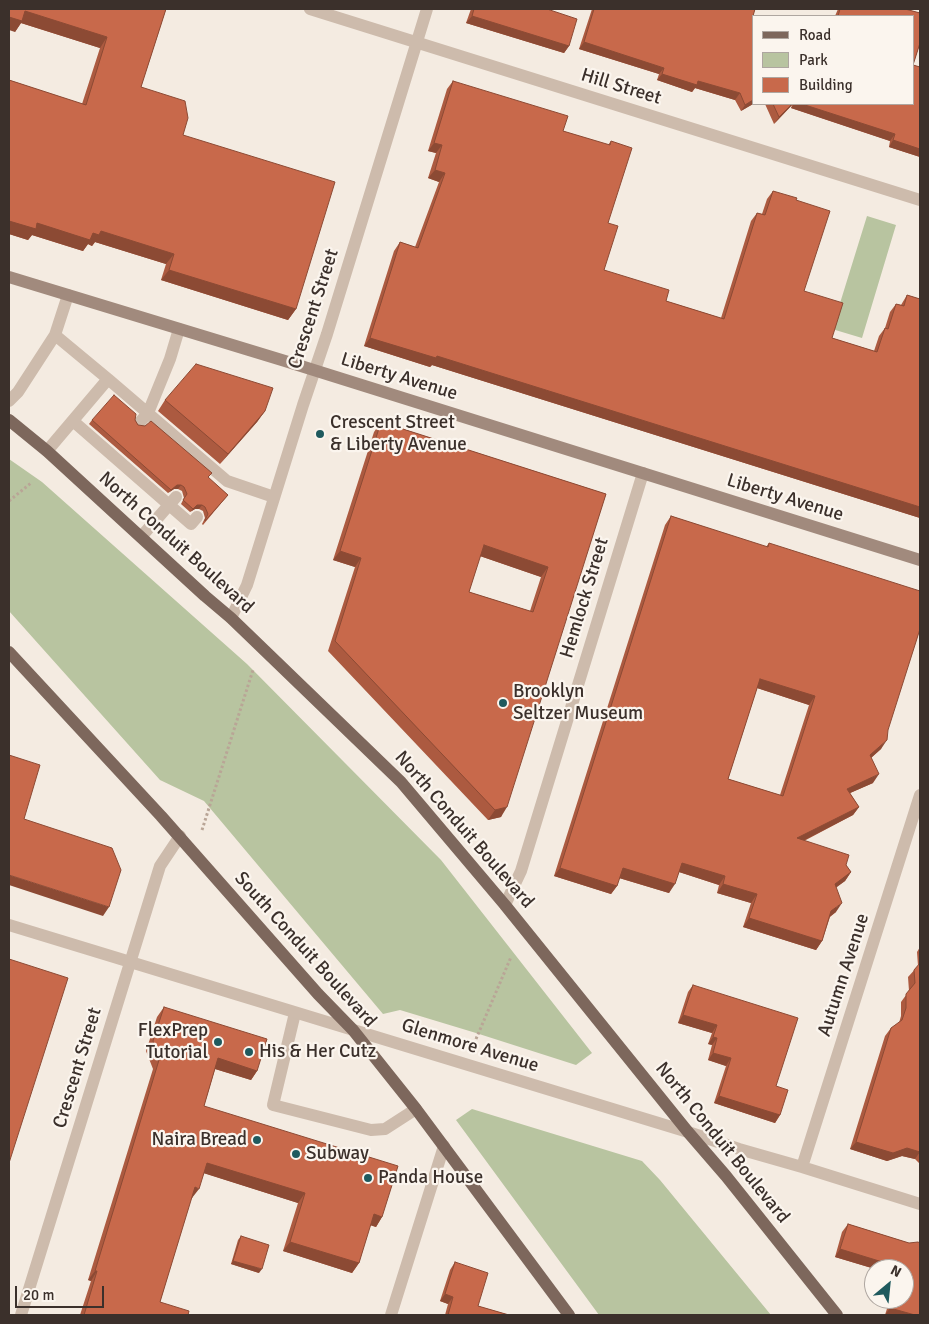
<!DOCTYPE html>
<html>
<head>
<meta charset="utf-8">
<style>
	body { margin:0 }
	#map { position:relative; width:929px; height:1324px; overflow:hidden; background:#f4ebe1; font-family:Signika,sans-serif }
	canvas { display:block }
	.frame { position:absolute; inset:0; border:10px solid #3b302b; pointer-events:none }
	.legend { position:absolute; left:752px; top:15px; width:162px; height:90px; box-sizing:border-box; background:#fbf5ee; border:1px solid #aea6a0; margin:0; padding:6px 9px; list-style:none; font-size:15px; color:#3b302b }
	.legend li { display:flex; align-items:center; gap:10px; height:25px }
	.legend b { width:25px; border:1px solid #aea6a0 }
	.north { position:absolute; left:864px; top:1259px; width:50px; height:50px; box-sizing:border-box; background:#fbf5ee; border:1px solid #aea6a0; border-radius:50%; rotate:28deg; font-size:14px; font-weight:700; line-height:20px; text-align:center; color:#3b302b }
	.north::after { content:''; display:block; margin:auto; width:18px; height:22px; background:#1f5a5e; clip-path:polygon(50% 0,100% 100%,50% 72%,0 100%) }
	.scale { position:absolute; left:15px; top:1286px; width:89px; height:22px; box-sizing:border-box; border:2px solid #3b302b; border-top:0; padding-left:6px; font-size:15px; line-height:18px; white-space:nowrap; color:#3b302b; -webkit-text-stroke:4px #fbf5ee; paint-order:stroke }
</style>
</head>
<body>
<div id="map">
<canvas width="929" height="1324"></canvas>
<div class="frame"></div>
<ul class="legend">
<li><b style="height:6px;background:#7d675c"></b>Road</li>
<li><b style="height:14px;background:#b8c4a0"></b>Park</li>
<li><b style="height:14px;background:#c8694b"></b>Building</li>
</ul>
<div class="north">N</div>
<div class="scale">20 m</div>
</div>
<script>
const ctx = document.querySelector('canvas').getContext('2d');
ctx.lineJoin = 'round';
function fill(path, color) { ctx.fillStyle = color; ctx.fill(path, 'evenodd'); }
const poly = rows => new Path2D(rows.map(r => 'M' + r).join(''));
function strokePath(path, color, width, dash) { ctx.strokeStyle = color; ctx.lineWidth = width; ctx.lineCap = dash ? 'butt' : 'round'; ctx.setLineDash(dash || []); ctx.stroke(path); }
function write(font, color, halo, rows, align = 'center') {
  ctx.font = font + ' Signika,sans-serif'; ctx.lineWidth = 4.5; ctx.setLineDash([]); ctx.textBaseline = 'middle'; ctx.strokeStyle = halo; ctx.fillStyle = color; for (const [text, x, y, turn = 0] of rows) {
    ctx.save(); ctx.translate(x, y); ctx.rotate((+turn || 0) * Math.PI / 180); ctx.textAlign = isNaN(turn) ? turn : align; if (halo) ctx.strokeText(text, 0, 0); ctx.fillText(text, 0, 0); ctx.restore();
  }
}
fill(poly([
	[867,216,896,225,862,338,832,329],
	[9,459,42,482,247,664,441,860,592,1053,576,1065,476,1033,400,1010,383,1014,204,801,160,780,9,611],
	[472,1109,642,1161,660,1180,771,1315,599,1315,456,1120]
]), '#b8c4a0');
strokePath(poly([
	[9,501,31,483],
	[202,830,253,670],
	[476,1039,511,957]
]), '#b9a596', 3, [2.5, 2.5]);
strokePath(poly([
	[68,295,55,335,108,379],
	[9,401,18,392,55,335],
	[73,421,191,524,197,517],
	[140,422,148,413,170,359,179,329],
	[47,451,108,379,227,481,274,497],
	[141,537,176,497],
	[295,1013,273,1105,371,1130,385,1129,416,1109]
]), '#cdbbac', 12);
strokePath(poly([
	[310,9,920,200],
	[231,618,247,585,303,405,327,334,427,9],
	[505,905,521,871,643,473],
	[9,925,688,1132,739,1149,802,1167,920,1204],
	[802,1167,920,795],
	[21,1315,160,866,180,836],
	[391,1315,444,1146]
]), '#cdbbac', 12);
strokePath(poly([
	[9,277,285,361,920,560]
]), '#a18a7d', 12);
strokePath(poly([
	[9,420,47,451,205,596,231,618,401,782,505,905,688,1132,726,1176,837,1315],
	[9,652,161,816,318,994,353,1030,416,1109,569,1315]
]), '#7d675c', 12);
fill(poly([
	[9,9,166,9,141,87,183,135,296,309,288,320,161,280,166,264,95,242,92,246,88,244,83,251,32,235,28,240,9,234,9,80,82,104,100,48,21,23,15,32],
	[471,9,547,9,569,46,564,53,466,23],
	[592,9,755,9,753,16,753,104,741,111,735,100,695,88,692,92,657,80,659,74,579,49],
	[838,9,905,9,920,13,920,43,913,65,920,67,920,157,889,147,890,141,791,108,792,105,774,124,765,104,913,104,913,16,835,16],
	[453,81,563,131,608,145,611,141,608,223,604,270,666,301,721,318,751,221,757,213,762,214,767,199,773,191,796,200,804,291,832,338,874,351,879,336,885,328,890,312,896,304,901,305,907,295,920,299,920,298,920,518,432,365,430,367,364,346,394,251,400,242,415,247,439,182,428,178,436,153,428,151,447,89],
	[165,400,265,411,257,422,220,464,158,411],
	[92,420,135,420,138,425,208,478,228,495,203,525,202,524,205,518,203,511,199,509,195,509,190,512,181,504,184,498,182,491,178,489,174,489,168,493,89,424],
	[381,422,606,494,501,817,488,820,328,651,355,567,333,560,374,432],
	[480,556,541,577,530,611,469,592],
	[671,516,766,547,769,543,920,632,919,631,881,749,871,758,873,783,850,793,859,807,853,815,804,841,846,865,851,872,845,881,836,887,836,912,830,917,822,941,816,950,743,927,751,903,717,893,719,885,679,872,669,893,619,878,617,886,611,894,554,876,665,525],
	[757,688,809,705,780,795,728,779],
	[920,947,920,1164,915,1159,902,1156,887,1161,850,1149,885,1036,891,1028,899,1023,901,1016,901,1002,909,991,908,977,918,966,917,952],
	[693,985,776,1086,780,1115,775,1123,714,1103,726,1066,708,1060,712,1045,708,1044,712,1033,678,1023,688,992],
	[164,1007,257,1071,251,1080,215,1069,204,1106,382,1217,376,1227,370,1225,359,1263,352,1273,283,1251,298,1203,204,1173,192,1198,191,1198,160,1302,188,1315,80,1315,91,1281,88,1280,153,1069,146,1051,157,1017],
	[848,1224,909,1243,920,1315,885,1315,890,1299,904,1299,904,1269,875,1269,835,1257,842,1232],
	[241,1236,259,1273,231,1264,238,1240],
	[455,1262,478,1306,509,1315,445,1315,448,1304,440,1301,450,1270]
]), '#ac5a40');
fill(poly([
	[25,11,107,37,100,48,21,23,15,32,9,30,9,17],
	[472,16,569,46,564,53,466,23],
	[584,42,664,68,659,74,579,49],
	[662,74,698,81,740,93,735,100,695,88,692,92,657,80],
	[753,100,753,104,741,111,745,105],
	[792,104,793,104,774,124,779,117],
	[794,104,802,104,895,134,890,141,791,108],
	[893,140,920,149,920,157,889,147],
	[434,143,442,145,436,153,428,151],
	[435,170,445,173,439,182,428,178],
	[9,221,37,223,93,233,101,231,174,254,166,264,95,242,92,246,88,244,83,251,32,235,28,240,9,234],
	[169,270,296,309,288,320,161,280],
	[370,338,437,356,920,507,920,518,432,365,430,367,364,346],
	[265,411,257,422,220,464,228,454],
	[177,485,181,485,178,489,174,489,168,493,171,490],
	[197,505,202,505,199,509,195,509,190,512],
	[484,545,548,567,541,577,477,555],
	[340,551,361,558,355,567,333,560],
	[760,679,815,696,809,705,754,687],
	[887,740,881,749,864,764,870,755],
	[879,774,873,783,841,797,847,789],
	[507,807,501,817,488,820,495,810],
	[859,807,853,815,791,847,797,838],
	[682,863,725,876,719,885,676,871],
	[560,868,617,886,611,894,554,876],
	[623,868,675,884,669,893,616,877],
	[851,872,845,881,829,893,835,884],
	[9,875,109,907,103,916,9,885],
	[723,884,757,894,751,903,717,893],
	[842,903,836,912,825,920,831,911],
	[749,918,822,941,816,950,743,927],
	[683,1015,717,1025,712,1033,678,1023],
	[713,1037,717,1038,712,1045,708,1044],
	[713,1053,731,1058,726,1066,708,1060],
	[218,1058,257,1071,251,1080,212,1068],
	[719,1096,780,1115,775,1123,714,1103],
	[856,1142,907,1148,920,1152,915,1159,902,1156,887,1161,850,1149],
	[207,1163,305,1193,298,1203,200,1172],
	[195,1187,199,1189,192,1198,188,1197],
	[374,1214,382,1217,376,1227,367,1224],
	[290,1242,359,1263,352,1273,283,1251],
	[840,1249,902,1268,902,1269,875,1269,835,1257],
	[233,1261,262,1269,259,1273,231,1264],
	[95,1271,97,1271,91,1281,88,1280],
	[445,1294,453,1297,448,1304,440,1301],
	[890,1308,915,1315,885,1315]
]), '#8c4a34');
const building = poly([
	[9,9,166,9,141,87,185,101,188,118,183,135,335,182,296,309,169,270,174,254,101,231,99,235,93,233,90,240,37,223,36,229,9,221,9,80,86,105,107,37,25,11,22,21,9,17,9,9],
	[474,9,547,9,577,19,569,46,472,16,474,9],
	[594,9,755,9,753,16,753,100,745,105,740,93,698,81,697,85,662,74,664,68,584,42,594,9],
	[840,9,905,9,920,13,920,43,913,65,920,67,920,149,893,140,895,134,802,104,913,104,913,16,838,16,840,9],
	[453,81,568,116,563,131,610,145,611,141,632,148,608,223,618,226,604,270,669,290,666,301,724,319,757,213,765,215,773,191,797,198,796,200,830,211,804,291,843,303,832,338,877,352,885,328,888,329,896,304,904,306,907,295,920,299,920,507,437,356,436,358,370,338,400,242,418,248,445,173,435,170,442,145,434,143,453,81],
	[773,104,792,104,779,117,773,104],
	[196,364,273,388,265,411,228,454,165,400,196,364],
	[114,395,136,414,135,420,138,425,145,426,151,421,212,473,208,477,228,495,205,521,205,520,208,514,205,507,202,505,197,505,193,509,183,500,187,494,184,487,181,485,177,485,171,490,92,420,114,395],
	[381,422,606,494,507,807,495,810,335,641,361,558,340,551,381,422],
	[484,545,548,567,533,612,469,592,484,545],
	[671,516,768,547,769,543,920,591,920,629,888,730,887,740,870,755,879,774,847,789,859,807,797,838,849,855,846,865,851,872,835,884,842,903,831,911,822,941,749,918,757,894,723,884,725,876,682,863,675,884,623,868,617,886,560,868,671,516],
	[760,679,815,696,783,796,728,779,760,679],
	[9,755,40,765,24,819,112,848,121,870,109,907,9,875,9,755],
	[9,959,68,978,9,1163,9,959],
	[920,963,920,1152,907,1148,893,1153,856,1142,891,1028,902,1020,906,1008,906,994,915,983,914,970,920,963],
	[693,985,798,1018,776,1086,788,1090,780,1115,719,1096,731,1058,713,1053,717,1038,713,1037,717,1025,683,1015,693,985],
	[164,1007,267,1039,257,1071,218,1058,204,1106,398,1166,382,1217,374,1214,359,1263,290,1242,305,1193,207,1163,199,1189,195,1187,160,1302,189,1311,188,1315,84,1315,97,1271,95,1271,159,1060,153,1041,164,1007],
	[848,1224,909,1243,918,1242,920,1243,920,1315,915,1315,890,1308,893,1299,904,1299,904,1269,902,1269,902,1268,840,1249,848,1224],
	[241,1236,269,1245,262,1269,233,1261,241,1236],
	[455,1262,488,1273,478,1306,509,1315,448,1315,453,1297,445,1294,455,1262]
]);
fill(building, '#c8694b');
strokePath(building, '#8c4a34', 1);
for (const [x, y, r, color] of [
	[320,434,5,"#1f5a5e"],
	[503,703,5,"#1f5a5e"],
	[218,1042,5,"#1f5a5e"],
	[249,1052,5,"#1f5a5e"],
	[257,1140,5,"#1f5a5e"],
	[296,1154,5,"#1f5a5e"],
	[368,1178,5,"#1f5a5e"]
]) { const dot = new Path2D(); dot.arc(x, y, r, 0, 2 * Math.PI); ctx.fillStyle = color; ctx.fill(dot); strokePath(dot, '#fbf5ee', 2); }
write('19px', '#3b302b', '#fbf5ee', [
	["Hill Street",621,87,17],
	["Crescent Street",314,309,-72],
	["Liberty Avenue",399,377,17],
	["Liberty Avenue",785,498,17],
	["North Conduit Boulevard",176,543,42],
	["Hemlock Street",585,598,-73],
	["North Conduit Boulevard",464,830,49],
	["South Conduit Boulevard",305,950,48],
	["Autumn Avenue",844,975,-72],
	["Glenmore Avenue",470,1046,17],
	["Crescent Street",78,1068,-73],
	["North Conduit Boulevard",722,1143,51]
]);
write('19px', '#3b302b', '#fbf5ee', [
	["Crescent Street",330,423],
	["& Liberty Avenue",330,445],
	["Brooklyn",513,692],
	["Seltzer Museum",513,714],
	["FlexPrep",208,1031,"right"],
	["Tutorial",208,1053,"right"],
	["His & Her Cutz",259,1052],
	["Naira Bread",247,1140,"right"],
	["Subway",306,1154],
	["Panda House",378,1178]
], 'left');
</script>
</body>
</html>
